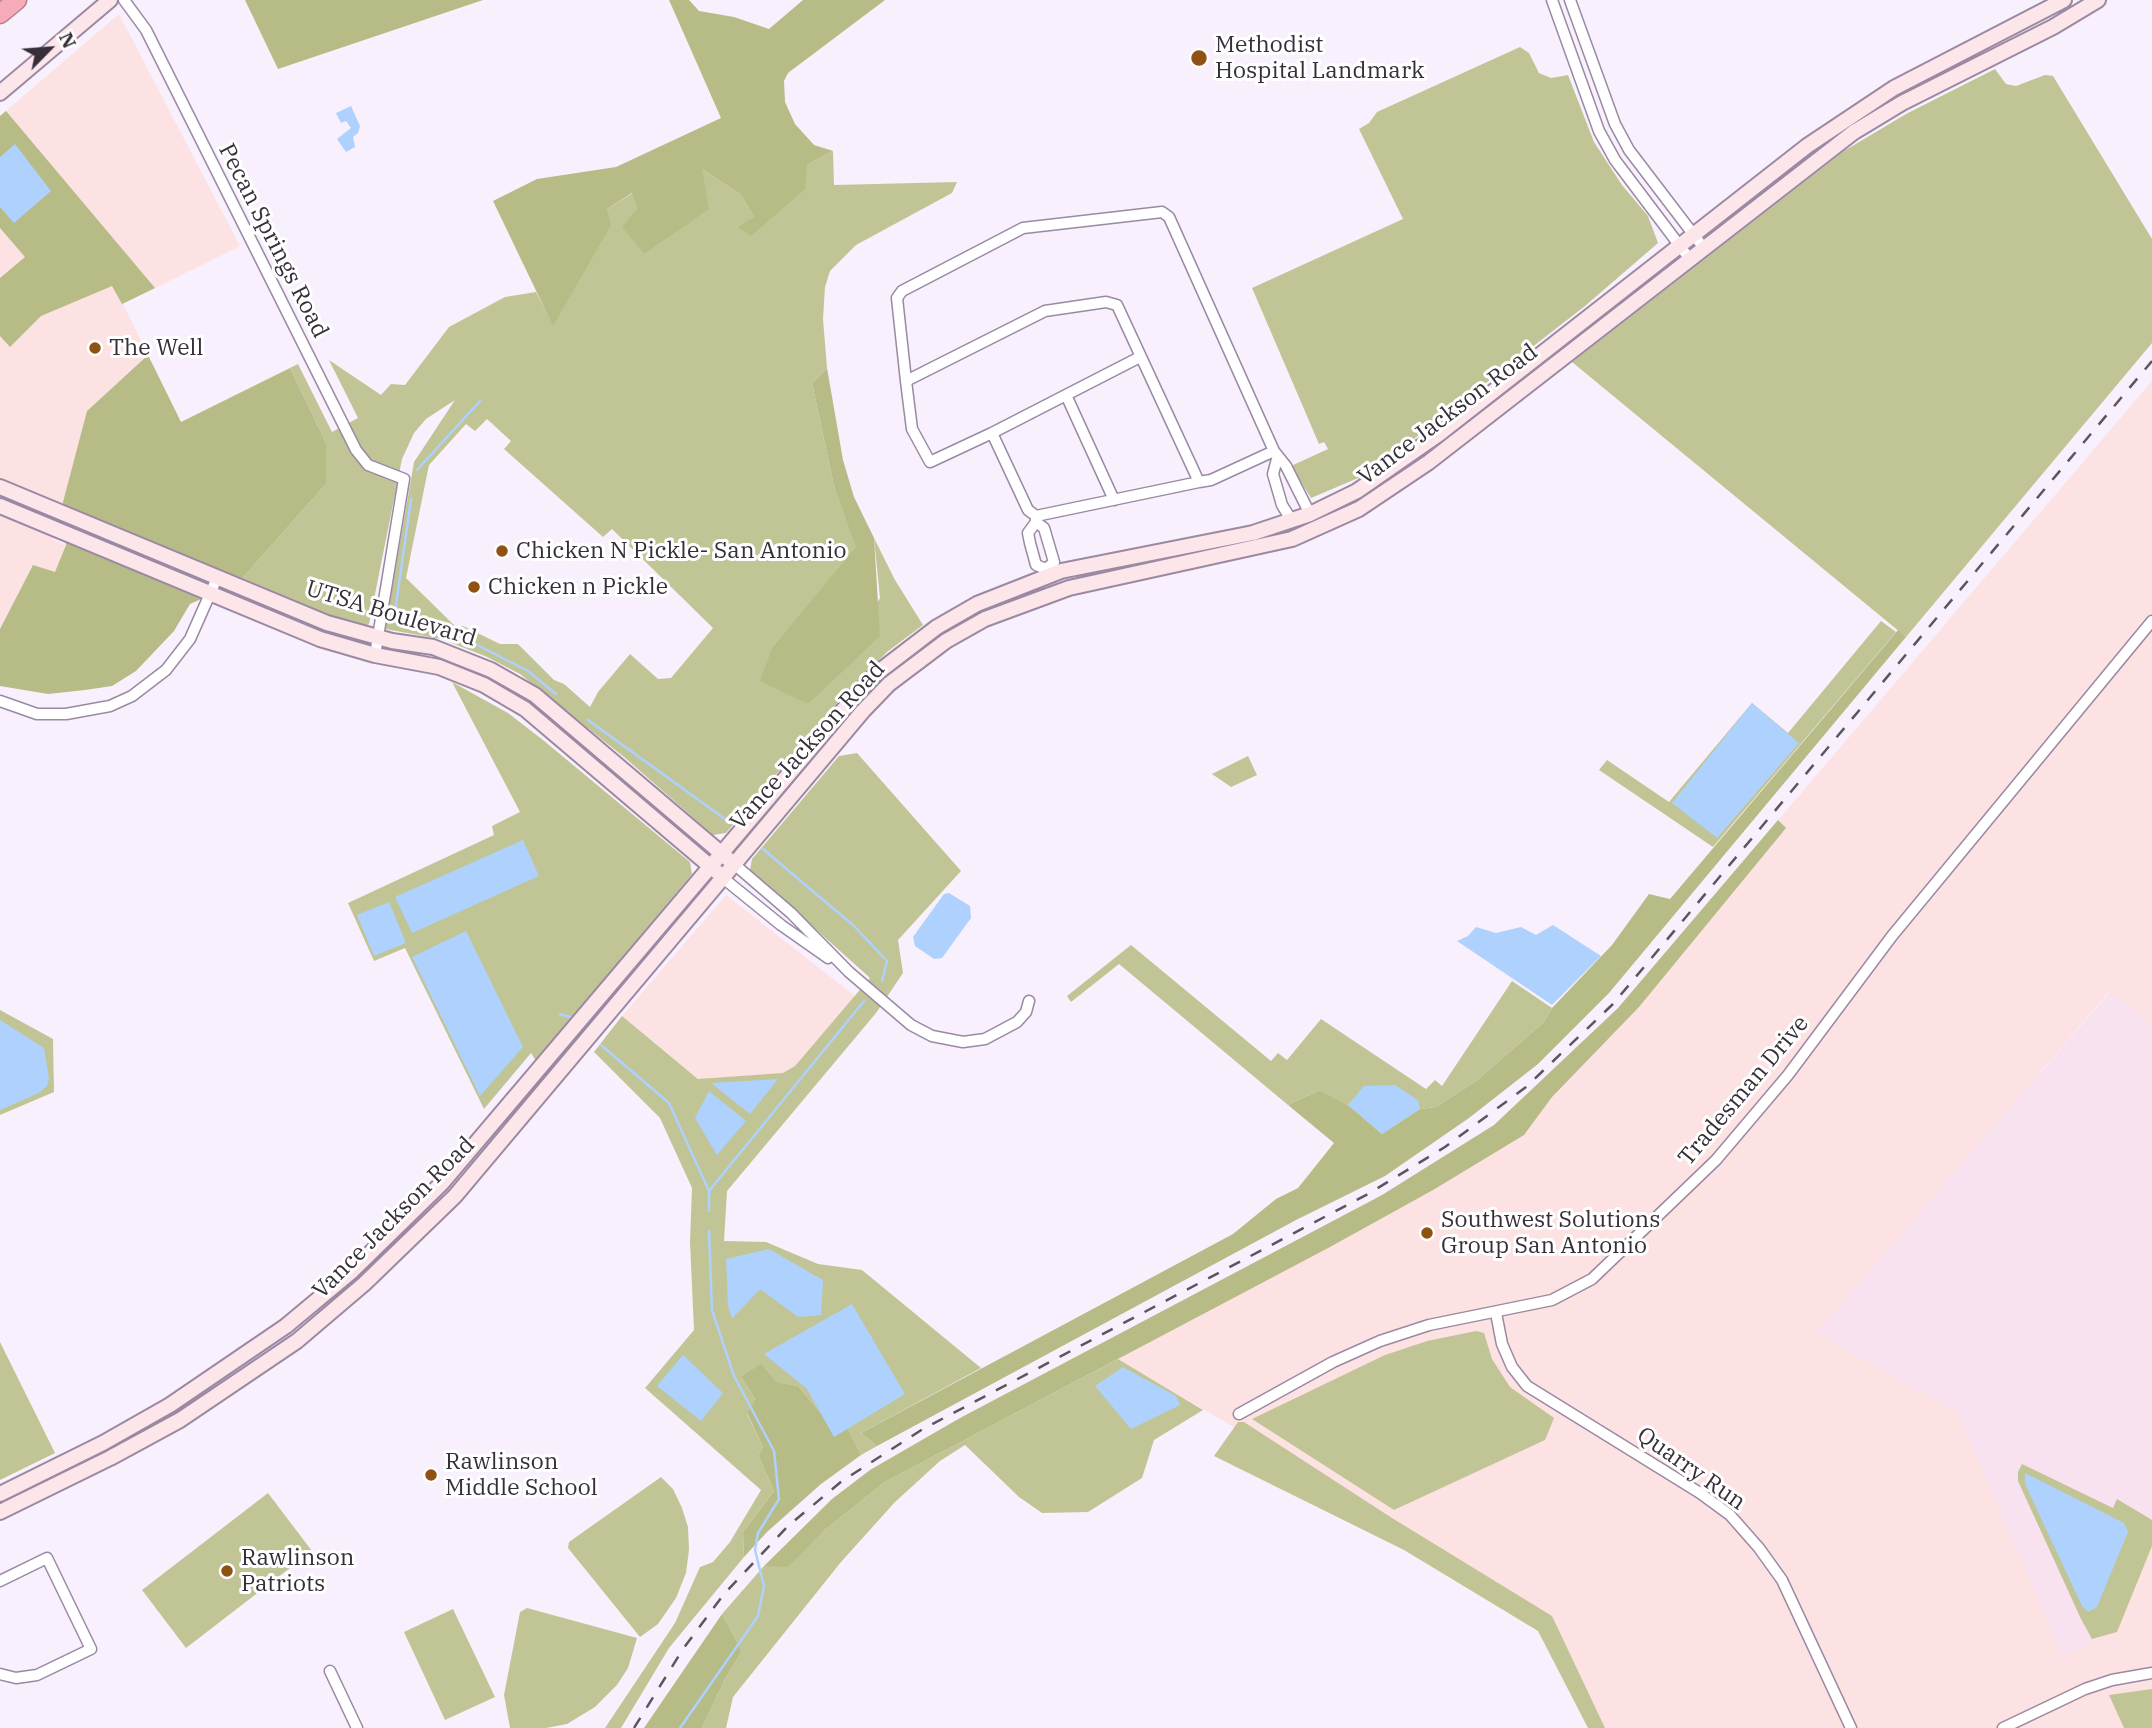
<!DOCTYPE html>
<html>
<head>
<meta charset="utf-8">
<style>
	body { margin:0 }
	#map { position:relative; width:2152px; height:1728px; overflow:hidden; background:#f8f0fc; font-family:"IBM Plex Serif",serif }
	canvas { display:block }
	.north { position:absolute; left:14px; top:14px; width:70px; height:70px; -webkit-text-stroke:5px #fff; paint-order:stroke; rotate:65deg; font-size:19px; font-weight:700; line-height:28px; text-align:center; color:#362f3a }
	.north::after { content:''; display:block; margin:auto; width:24px; height:32px; background:#362f3a; clip-path:polygon(50% 0,100% 100%,50% 72%,0 100%) }
</style>
</head>
<body>
<div id="map">
<canvas width="2152" height="1728"></canvas>
<div class="north">N</div>
</div>
<script>
const ctx = document.querySelector('canvas').getContext('2d');
ctx.lineJoin = 'round';
function fill(path, color) { ctx.fillStyle = color; ctx.fill(path, 'evenodd'); }
const poly = rows => new Path2D(rows.map(r => 'M' + r).join(''));
function strokePath(path, color, width, dash) { ctx.strokeStyle = color; ctx.lineWidth = width; ctx.lineCap = dash ? 'butt' : 'round'; ctx.setLineDash(dash || []); ctx.stroke(path); }
function write(font, color, halo, rows, align = 'center') {
  ctx.font = font + ' "IBM Plex Serif",serif'; ctx.lineWidth = 6; ctx.setLineDash([]); ctx.textBaseline = 'middle'; ctx.strokeStyle = halo; ctx.fillStyle = color; for (const [text, x, y, turn = 0] of rows) {
    ctx.save(); ctx.translate(x, y); ctx.rotate((+turn || 0) * Math.PI / 180); ctx.textAlign = isNaN(turn) ? turn : align; if (halo) ctx.strokeText(text, 0, 0); ctx.fillText(text, 0, 0); ctx.restore();
  }
}
fill(poly([
	[119,14,240,246,123,304,148,355,87,411,54,540,66,545,55,573,33,565,0,629,0,116],
	[2152,381,2152,1025,2109,992,1817,1333,1958,1413,2063,1656,2152,1542,2152,1728,1597,1728,1563,1656,1498,1583,1118,1359,1518,1130,1614,1013],
	[726,895,855,996,749,1120,622,1016]
]), '#fde2e3');
fill(poly([
	[2110,992,2152,1025,2152,1542,2106,1636,2063,1656,1958,1413,1816,1333]
]), '#f9e2ef');
fill(poly([
	[1520,47,1529,53,1539,73,1551,78,1568,75,1594,142,1622,185,1648,216,1658,243,1585,306,1370,473,1311,498,1291,466,1328,449,1324,442,1319,444,1252,288,1403,219,1359,129,1369,123,1377,112],
	[1995,69,2006,84,2016,86,2045,75,2053,76,2152,239,2152,343,1906,637,1572,362,1844,151,1906,114],
	[833,151,834,185,957,182,952,193,856,245,830,271,825,287,823,319,827,368,812,383,834,486,857,547,773,646,808,704,835,676,880,598,874,538,895,580,923,625,887,652,843,696,726,833,713,835,624,757,520,674,485,656,441,639,385,629,414,462,455,400,426,419,414,433,402,459,369,624,364,627,320,614,239,582,326,484,326,443,290,368,298,364,332,432,358,418,329,360,381,395,391,384,405,385,449,327,505,297,536,292,553,325,607,209,633,193,637,208,623,227,644,254,702,169,741,195,754,217,751,236,807,165],
	[487,419,511,441,504,449,603,537,612,529,713,628,671,678,658,679,630,654,598,692,590,707,564,684,554,680,518,644,500,644,463,626,456,627,406,578,429,465,466,424,475,431],
	[1881,621,1896,632,1713,847,1599,770,1607,760,1669,802,1752,703,1788,733],
	[452,682,508,713,543,740,690,862,692,874,536,1061,531,1053,484,1109,405,948,374,961,348,903,494,835,492,826,520,812],
	[857,753,961,871,898,940,903,973,876,1013,727,1191,724,1241,766,1242,818,1264,862,1270,981,1368,861,1433,877,1446,861,1455,844,1424,832,1426,798,1386,741,1377,755,1399,747,1414,763,1447,758,1455,774,1491,743,1532,744,1557,669,1648,621,1728,605,1728,675,1623,700,1567,713,1562,730,1542,761,1490,645,1388,694,1330,690,1242,692,1188,660,1118,594,1052,622,1016,698,1079,783,1073,795,1066,870,978,750,870,752,859,839,756],
	[1248,756,1257,775,1231,787,1212,774],
	[1131,945,1271,1061,1278,1053,1287,1060,1321,1019,1426,1089,1435,1080,1442,1086,1512,981,1552,1008,1544,1022,1476,1081,1436,1107,1420,1109,1382,1134,1348,1105,1320,1090,1288,1105,1119,964,1071,1002,1067,996],
	[0,1010,53,1039,54,1092,0,1115],
	[1476,1331,1484,1333,1492,1359,1510,1387,1554,1418,1545,1440,1394,1510,1252,1419,1385,1355,1427,1341],
	[0,1342,55,1453,0,1480],
	[1118,1359,1203,1410,1154,1440,1142,1478,1088,1512,1042,1513,1019,1497,965,1445,940,1461,895,1502,841,1562,733,1697,726,1728,702,1728,724,1681,742,1651,722,1614,764,1566,788,1566,826,1529,885,1482],
	[1238,1422,1244,1422,1392,1518,1552,1616,1605,1728,1588,1728,1538,1631,1404,1550,1214,1456],
	[2022,1464,2113,1508,2117,1499,2152,1520,2152,1546,2117,1632,2092,1639,2081,1619,2018,1481,2018,1472],
	[661,1477,673,1489,682,1508,688,1527,689,1550,686,1573,676,1598,658,1624,640,1637,568,1548,569,1542],
	[268,1493,312,1551,186,1648,142,1590],
	[527,1608,637,1638,628,1668,617,1685,595,1707,567,1724,546,1728,510,1728,504,1695,520,1612],
	[453,1609,495,1697,445,1720,404,1632],
	[2152,1689,2152,1728,2124,1728,2109,1695]
]), '#c1c595');
fill(poly([
	[245,0,483,0,278,69],
	[669,0,689,0,699,11,734,17,769,29,803,0,885,0,788,73,784,81,785,102,795,124,814,145,833,151,807,165,805,189,751,236,738,227,754,217,741,195,702,169,709,209,644,254,622,227,637,208,632,193,607,209,611,225,553,326,493,201,537,179,616,167,721,118],
	[6,111,155,288,122,304,112,286,41,316,10,347,0,336,0,278,25,257,0,228,0,116],
	[148,355,181,422,290,368,326,443,326,484,239,582,190,604,174,631,136,671,112,686,85,690,48,694,0,686,0,629,33,565,55,572,66,545,63,502,87,411],
	[827,368,843,460,854,497,874,538,880,636,808,704,760,681,773,646,856,547,834,486,812,383],
	[1898,630,1906,637,1609,993,1538,1064,1469,1118,1385,1176,1296,1220,877,1446,861,1433,1233,1234,1276,1199,1298,1188,1334,1143,1288,1105,1320,1090,1348,1105,1382,1134,1420,1109,1436,1107,1476,1081,1544,1022,1552,1008,1612,945,1649,894,1670,899],
	[1778,820,1786,828,1639,1007,1552,1097,1524,1135,1433,1190,1330,1247,885,1482,826,1529,788,1567,764,1566,832,1499,870,1470,960,1418,1382,1195,1494,1125,1618,1008],
	[761,1364,776,1382,798,1386,832,1426,844,1423,861,1455,821,1484,767,1532,744,1557,743,1532,774,1491,758,1455,763,1447,747,1413,755,1399,741,1377],
	[722,1614,742,1651,724,1681,702,1728,644,1728]
]), '#b7bb85');
fill(poly([
	[351,106,360,126,358,133,353,137,355,147,346,152,337,139,351,128,346,121,341,123,336,113],
	[15,144,51,191,14,223,0,207,0,157],
	[1752,703,1799,743,1717,838,1672,803],
	[523,840,539,876,412,933,395,897],
	[949,893,970,906,971,918,942,958,934,959,915,946,913,937,944,894],
	[389,902,406,943,374,956,357,915],
	[1553,925,1601,956,1552,1005,1457,941,1468,936,1476,927,1496,933,1521,927,1536,935],
	[466,931,523,1047,480,1096,412,957],
	[0,1020,44,1048,49,1079,47,1086,39,1093,0,1110],
	[778,1079,750,1114,711,1083],
	[1395,1085,1418,1100,1420,1109,1382,1134,1348,1105,1364,1086],
	[709,1091,746,1121,717,1155,695,1118],
	[769,1249,823,1280,821,1315,798,1317,760,1289,732,1319,728,1305,726,1259],
	[852,1304,905,1394,834,1437,807,1389,764,1354],
	[683,1355,723,1393,701,1421,657,1386],
	[1123,1367,1176,1396,1180,1405,1131,1429,1095,1386],
	[2025,1473,2124,1523,2128,1532,2097,1607,2088,1612,2082,1606,2025,1484]
]), '#aed1fd');
strokePath(poly([
	[417,470,480,401],
	[411,499,396,605,400,621,423,623,454,633,528,671,556,694],
	[588,720,725,819],
	[763,849,854,926,887,961,882,981],
	[560,1014,570,1017],
	[601,1045,669,1103,709,1191,709,1211],
	[709,1191,864,1001],
	[680,1728,758,1616,764,1586,755,1550,758,1533,779,1499,774,1451,734,1376,712,1310,709,1231]
]), '#aed1fd', 2.5);
const street = poly([
	[124,0,146,30,356,450,368,465,404,479,375,655],
	[1552,0,1599,131,1615,160,1689,258],
	[1570,0,1615,124,1629,150,1703,247],
	[906,381,1045,311,1106,302,1117,305,1199,482,1211,480,1274,451,1169,217,1162,212,1023,228,902,291,897,298,906,381,912,429,930,462,992,433,1028,510,1036,516,1036,522,1044,528,1054,562,1046,569],
	[1066,395,1114,500],
	[992,433,1140,357],
	[1274,451,1286,466,1310,514],
	[1277,459,1273,474,1282,505,1292,521],
	[1036,516,1199,482],
	[1036,522,1028,533,1030,543,1036,565,1046,569,1048,574],
	[0,701,37,714,66,714,110,706,132,696,166,670,190,639,217,578],
	[734,864,791,913,849,972,911,1025,932,1036,963,1042,985,1039,1017,1022,1026,1012,1029,1001],
	[723,878,781,925,828,958],
	[1496,1313,1502,1344,1512,1367,1527,1386,1700,1493,1730,1515,1759,1548,1782,1580,1851,1728],
	[1239,1414,1333,1362,1380,1341,1429,1325,1552,1300,1592,1279,1716,1160,1788,1075,1892,936,2152,621],
	[0,1581,47,1558,91,1649,37,1675,16,1678,0,1674],
	[330,1671,357,1728],
	[2003,1728,2085,1689,2112,1680,2152,1673]
]);
const secondary = poly([
	[0,93,110,0],
	[0,487,327,623,392,641,433,647,491,670,535,695,728,859],
	[0,506,320,639,375,655,439,667,484,685,525,709,717,872],
	[0,1494,103,1443,170,1405,286,1326,352,1271,442,1183,855,696,877,673,937,627,977,604,1061,571,1253,533,1310,514,1357,491,1439,434,1807,146,1894,88,2064,0],
	[0,1512,110,1458,180,1420,297,1341,364,1284,455,1196,863,711,889,684,946,641,985,619,1069,588,1292,539,1359,509,1429,462,1854,132,1902,103,2053,27,2098,0]
]);
const highway = poly([
	[0,14,17,0]
]);
strokePath(street, '#9b89a3', 13);
strokePath(secondary, '#9b89a3', 18);
strokePath(highway, '#b2808d', 21);
strokePath(street, '#fff', 10);
strokePath(secondary, '#fce6ea', 14);
strokePath(highway, '#f5abba', 18);
strokePath(poly([
	[634,1728,683,1649,724,1594,788,1526,842,1481,923,1429,1368,1194,1445,1147,1526,1087,1613,1004,2152,361]
]), '#5c5560', 2.5, [12, 12]);
for (const [x, y, r, color] of [
	[1199,58,9,"#8f5213"],
	[95,348,7,"#8f5213"],
	[502,551,7,"#8f5213"],
	[474,587,7,"#8f5213"],
	[1427,1233,7,"#8f5213"],
	[431,1475,7,"#8f5213"],
	[227,1571,7,"#8f5213"]
]) { const dot = new Path2D(); dot.arc(x, y, r, 0, 2 * Math.PI); ctx.fillStyle = color; ctx.fill(dot); strokePath(dot, '#fff', 2.5); }
write('23px', '#362f3a', '#fff', [
	["Methodist",1215,45],
	["Hospital Landmark",1215,71],
	["The Well",109,348],
	["Chicken N Pickle- San Antonio",516,551],
	["Chicken n Pickle",488,587],
	["Southwest Solutions",1441,1220],
	["Group San Antonio",1441,1246],
	["Rawlinson",445,1462],
	["Middle School",445,1488],
	["Rawlinson",241,1558],
	["Patriots",241,1584]
], 'left');
write('23px', '#362f3a', '#fff', [
	["Pecan Springs Road",273,241,63],
	["Vance Jackson Road",1448,415,-37],
	["UTSA Boulevard",391,614,17],
	["Vance Jackson Road",808,746,-48],
	["Tradesman Drive",1744,1091,-50],
	["Vance Jackson Road",394,1218,-45],
	["Quarry Run",1691,1469,35]
]);
</script>
</body>
</html>
